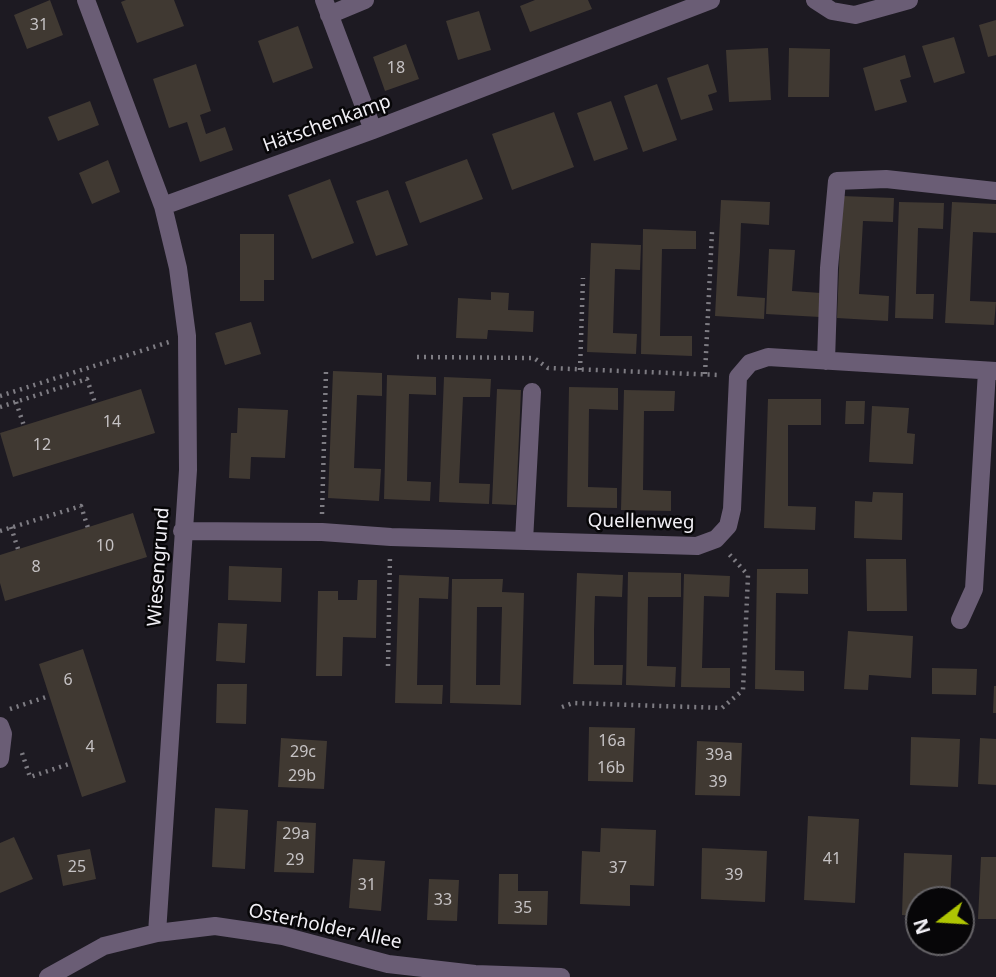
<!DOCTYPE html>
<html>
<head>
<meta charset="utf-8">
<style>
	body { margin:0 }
	#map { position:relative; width:996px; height:977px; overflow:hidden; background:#1d1a22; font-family:"Noto Sans",sans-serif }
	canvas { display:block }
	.north { position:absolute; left:905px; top:886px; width:70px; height:70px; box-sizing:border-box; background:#070608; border:2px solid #656367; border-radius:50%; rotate:253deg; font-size:19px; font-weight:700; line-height:28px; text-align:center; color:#f1eff5 }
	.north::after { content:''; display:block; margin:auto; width:24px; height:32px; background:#afc503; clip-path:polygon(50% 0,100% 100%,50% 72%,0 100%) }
</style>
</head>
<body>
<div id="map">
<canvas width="996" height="977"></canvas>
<div class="north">N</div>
</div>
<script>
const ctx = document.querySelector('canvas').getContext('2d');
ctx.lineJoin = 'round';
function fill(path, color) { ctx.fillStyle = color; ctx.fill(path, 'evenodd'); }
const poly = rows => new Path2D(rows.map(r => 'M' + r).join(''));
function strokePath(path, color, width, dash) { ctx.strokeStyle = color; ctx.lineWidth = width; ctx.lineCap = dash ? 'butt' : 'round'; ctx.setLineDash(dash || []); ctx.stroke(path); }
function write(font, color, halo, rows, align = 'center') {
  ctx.font = font + ' "Noto Sans",sans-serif'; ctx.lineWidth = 5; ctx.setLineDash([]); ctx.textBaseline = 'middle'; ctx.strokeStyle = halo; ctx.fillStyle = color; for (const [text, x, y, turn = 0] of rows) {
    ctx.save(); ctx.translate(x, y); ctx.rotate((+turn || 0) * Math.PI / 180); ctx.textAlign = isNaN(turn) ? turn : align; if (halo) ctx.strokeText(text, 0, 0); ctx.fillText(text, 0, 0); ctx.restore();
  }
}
fill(poly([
	[50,0,63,35,27,49,14,15],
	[126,0,174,0,184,26,137,43,121,2],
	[535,0,588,0,592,9,530,32,520,6],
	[479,11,491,50,458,60,446,21],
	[996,20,996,55,988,57,979,25],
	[298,26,313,68,273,83,258,41],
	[954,37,965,73,934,83,922,46],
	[406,44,419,79,385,91,373,57],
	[768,48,771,100,729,102,726,50],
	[789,48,830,49,829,97,788,97],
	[905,55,911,77,900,80,907,102,875,111,863,68],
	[196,64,211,111,200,115,206,134,225,127,233,150,200,162,187,122,169,128,153,79],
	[708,64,717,92,708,95,713,110,681,120,667,78],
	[657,84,677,140,643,152,624,96],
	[90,101,99,125,58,141,48,117],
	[611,101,628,149,594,161,577,113],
	[554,112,574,167,512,190,492,134],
	[467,159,483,199,420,223,405,182],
	[108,160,120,192,92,204,79,173],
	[330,179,354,243,312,259,288,195],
	[388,190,408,245,376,256,356,201],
	[842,196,894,198,893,222,863,221,859,294,889,296,888,321,837,318],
	[721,200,770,202,769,225,741,223,740,252,737,296,765,298,764,319,715,316],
	[899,202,944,203,943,229,918,228,916,294,934,294,933,319,895,318],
	[952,202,996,204,996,233,973,232,970,301,996,302,994,325,945,323],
	[643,229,696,231,696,249,662,249,660,336,692,336,692,356,641,354],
	[240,234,274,234,274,280,264,280,264,301,240,301],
	[591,243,641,245,640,270,615,269,613,333,637,334,636,354,587,352],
	[769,249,795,250,792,291,821,293,820,317,766,314],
	[491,292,509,293,508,310,534,311,533,332,488,330,487,339,456,338,458,298,491,300],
	[251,322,261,354,225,365,215,333],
	[333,371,382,373,382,396,357,395,354,468,381,469,379,501,328,498],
	[387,375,436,377,436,395,409,394,407,481,431,482,430,501,384,499],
	[444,377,491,379,490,397,463,397,459,483,490,484,489,504,439,502],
	[569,387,618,388,618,410,589,409,588,487,617,488,617,508,567,507],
	[141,389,155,433,13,477,0,433],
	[497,389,521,390,516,505,492,504],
	[624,390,675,391,674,411,644,411,643,490,671,491,671,511,621,510],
	[768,399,821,399,821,425,788,425,788,506,816,507,815,530,764,528],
	[846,401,865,401,864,424,845,424],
	[872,406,909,408,907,433,915,434,913,464,869,462],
	[238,408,288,410,285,458,251,457,250,479,229,478,231,433,237,433],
	[873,492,903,493,902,540,854,538,855,501,872,502],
	[133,513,147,557,5,601,0,583,0,555],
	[866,559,906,559,907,611,867,611],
	[229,566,282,568,281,602,228,600],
	[757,569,808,569,808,594,776,593,775,670,804,671,804,691,755,689],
	[628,572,681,573,681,597,648,597,647,666,676,667,675,687,626,685],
	[577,573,623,575,622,597,595,596,594,630,594,665,623,665,622,685,573,684],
	[684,574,730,576,729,597,704,596,702,668,730,668,730,688,681,687],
	[399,575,449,577,448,599,419,598,417,685,443,685,442,704,395,703],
	[452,579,503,579,502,592,524,593,521,705,450,703],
	[477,607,502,607,500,685,476,685],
	[358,580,377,580,376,638,343,637,342,676,316,676,318,591,338,591,338,600,357,600],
	[218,623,247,624,245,663,216,661],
	[848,631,913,636,911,678,869,675,868,690,844,689],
	[83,649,126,782,82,797,39,664],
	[932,668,977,669,976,695,932,694],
	[217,684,247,684,246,724,216,723],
	[994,686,996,686,996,713,993,713],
	[589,727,635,728,633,782,588,781],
	[911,737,960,739,958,787,910,785],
	[281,738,327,741,324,789,278,787],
	[980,738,996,739,996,785,978,784],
	[697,741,742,743,740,796,695,795],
	[215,808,248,810,245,869,212,867],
	[808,816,859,819,855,903,804,900],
	[277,821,316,823,314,873,274,872],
	[601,828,656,830,654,886,630,885,630,906,580,904,582,851,600,852],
	[14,837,33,879,0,893,0,843],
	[702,848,767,851,765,902,701,899],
	[90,849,96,879,63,886,57,855],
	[904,853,952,855,950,900,919,900,919,916,902,915],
	[981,857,996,857,996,919,978,919],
	[353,859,385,861,381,911,349,908],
	[499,874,518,874,518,891,548,891,547,925,498,924],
	[429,879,459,880,457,921,427,920]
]), '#403932');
strokePath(poly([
	[417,357,534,358,548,368,719,375],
	[580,370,583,278],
	[705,374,712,232],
	[0,396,169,342],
	[16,402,24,426],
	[0,407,87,379,95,403],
	[322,514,326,371],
	[11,527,18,549],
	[0,531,81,506,88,528],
	[388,666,390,555],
	[562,707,573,703,722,708,743,690,748,575,729,554],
	[10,709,49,696],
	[22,753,30,777,72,763]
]), '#7e7c83', 4.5, [2, 5]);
strokePath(poly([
	[86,0,163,206,178,268,187,336,188,470,157,933],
	[324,0,373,130],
	[815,0,832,11,855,15,909,0],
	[329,15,365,0],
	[163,206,373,130,711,0],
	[826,361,829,268,837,181,886,179,996,191],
	[182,531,322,532,391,537,697,546,716,539,728,526,732,509,738,377,750,363,768,357,996,371],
	[524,541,532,392],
	[960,620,974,589,987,371],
	[0,726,3,734,0,759],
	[48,977,104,946,157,933,215,926,283,936,388,964,475,974,561,977]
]), '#6a5d75', 18);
write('16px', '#c5c2c4', null, [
	["31",39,25],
	["18",396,68],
	["14",112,422],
	["12",42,445],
	["10",105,546],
	["8",36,567],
	["6",68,680],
	["16a",612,741],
	["4",90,747],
	["29c",303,752],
	["39a",719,755],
	["16b",611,768],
	["29b",302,776],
	["39",718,782],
	["29a",296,834],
	["41",832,859],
	["29",295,860],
	["25",77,867],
	["37",618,868],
	["39",734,875],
	["31",367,885],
	["33",443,900],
	["35",523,908]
]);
write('19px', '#f1eff5', '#070608', [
	["Hätschenkamp",327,124,-20],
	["Quellenweg",641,522,1],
	["Wiesengrund",159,567,-86],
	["Osterholder Allee",325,927,12]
]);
</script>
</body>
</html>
